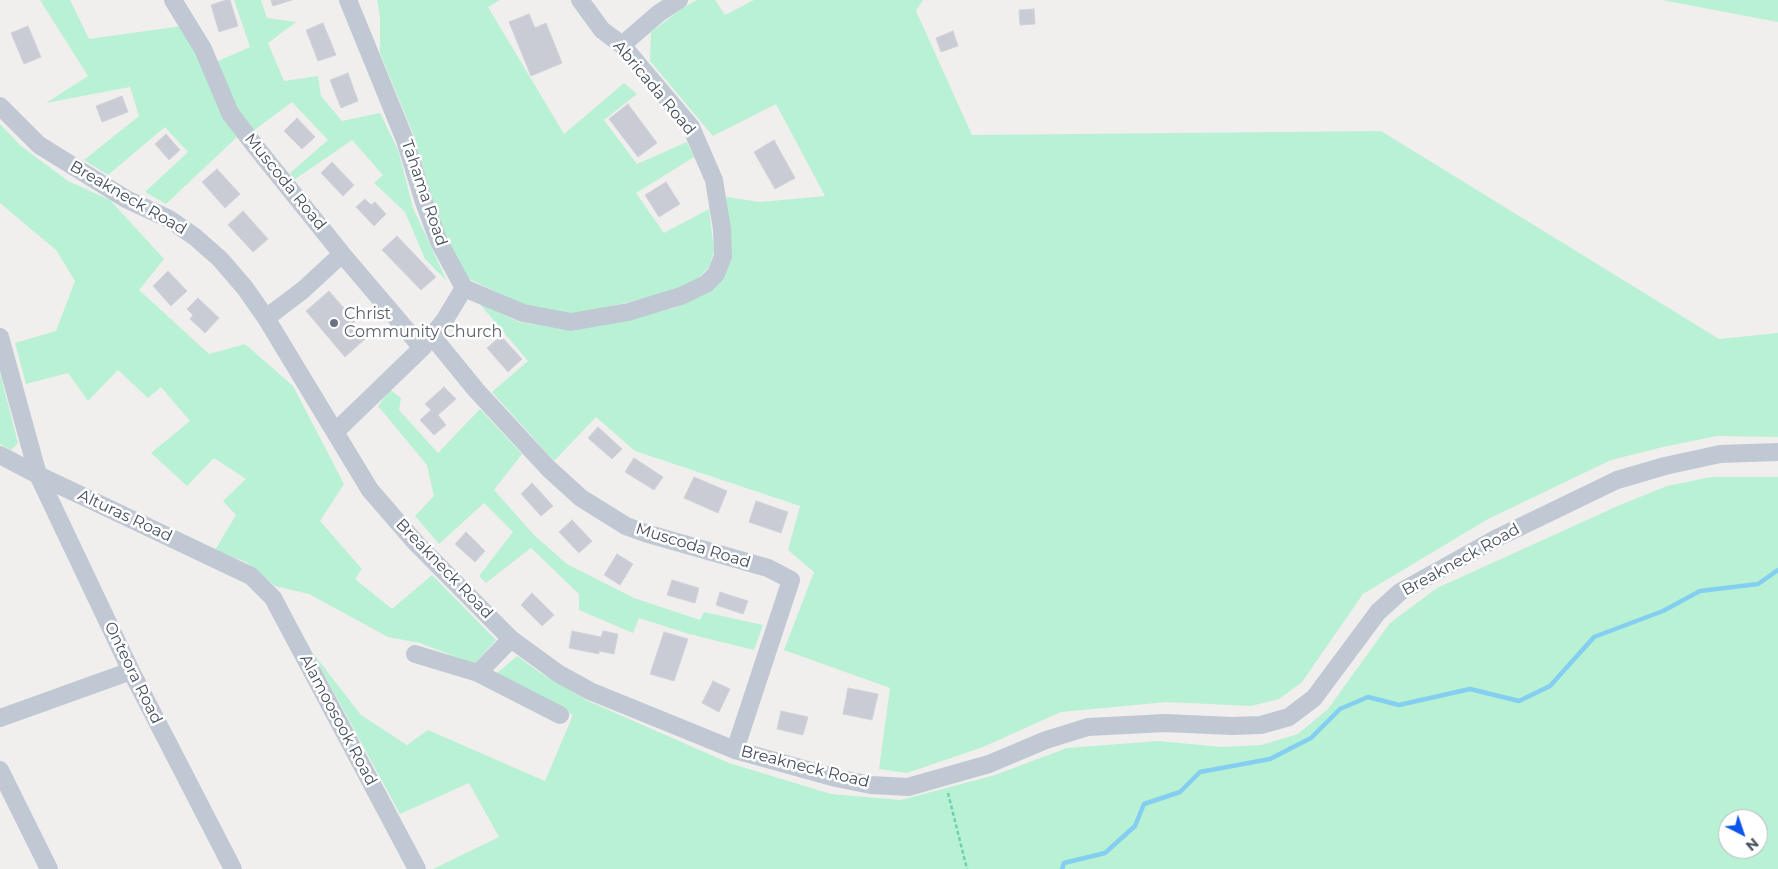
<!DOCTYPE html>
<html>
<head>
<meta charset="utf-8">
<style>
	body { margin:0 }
	#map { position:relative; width:1778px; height:869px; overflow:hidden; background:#f1eeee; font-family:Montserrat,sans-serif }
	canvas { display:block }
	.north { position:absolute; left:1718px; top:809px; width:50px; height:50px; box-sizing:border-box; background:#fff; border:1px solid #b5b9be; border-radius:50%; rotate:139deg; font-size:14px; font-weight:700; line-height:20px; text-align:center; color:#454f5d }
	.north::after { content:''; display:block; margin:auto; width:18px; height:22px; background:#0e56eb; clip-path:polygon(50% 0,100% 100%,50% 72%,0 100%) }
</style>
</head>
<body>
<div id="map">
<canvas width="1778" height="869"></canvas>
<div class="north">N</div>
</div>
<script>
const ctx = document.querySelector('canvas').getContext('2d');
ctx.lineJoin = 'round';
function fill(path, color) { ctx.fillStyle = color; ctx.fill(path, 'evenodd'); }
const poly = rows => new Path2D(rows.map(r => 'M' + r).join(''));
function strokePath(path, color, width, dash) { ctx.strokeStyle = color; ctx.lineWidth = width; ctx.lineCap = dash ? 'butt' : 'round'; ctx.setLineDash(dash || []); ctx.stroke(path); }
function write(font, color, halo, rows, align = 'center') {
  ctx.font = font + ' Montserrat,sans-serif'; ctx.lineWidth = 5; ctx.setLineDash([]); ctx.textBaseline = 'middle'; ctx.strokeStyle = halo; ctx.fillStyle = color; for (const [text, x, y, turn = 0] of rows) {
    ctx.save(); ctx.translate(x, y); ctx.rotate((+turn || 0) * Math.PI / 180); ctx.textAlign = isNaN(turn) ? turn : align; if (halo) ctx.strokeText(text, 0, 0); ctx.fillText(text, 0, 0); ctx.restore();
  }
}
fill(poly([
	[40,0,70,0,89,39,182,26,195,46,218,107,237,137,166,204,145,192,188,152,165,127,108,175,84,160,139,116,130,87,46,103,88,76],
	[234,0,261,0,267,18,296,22,268,43,284,81,318,76,321,96,342,121,380,113,398,150,413,208,447,281,425,259,405,212,374,183,383,175,352,140,294,180,290,173,328,140,292,102,253,131,237,110,216,62,250,47],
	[377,0,500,0,488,7,564,134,624,83,637,94,604,120,637,164,687,142,694,157,636,193,664,233,709,209,714,251,709,267,697,280,668,293,572,315,529,307,467,278,445,237,431,196,414,136,380,53,380,17],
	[697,0,715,0,725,15,754,0,923,0,916,11,972,135,1381,131,1719,339,1778,333,1778,437,1717,436,1663,447,1611,460,1488,519,1363,594,1302,682,1279,699,1251,706,1167,702,1061,712,983,747,907,773,879,769,890,688,784,650,814,572,788,550,800,506,635,451,596,417,554,461,492,392,528,361,479,303,519,322,573,331,674,308,710,292,722,279,725,207,727,197,760,202,825,196,776,104,713,136,650,61,651,32,684,7],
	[1662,0,1778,0,1778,22],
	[0,124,21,146,68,181,110,200,164,259,139,290,209,354,245,344,293,386,344,484,320,521,362,569,355,579,392,609,432,575,496,640,474,664,420,643,388,637,309,594,275,586,246,562,215,550,236,515,223,501,246,479,214,458,187,486,151,453,190,421,161,387,148,398,118,370,88,401,68,373,26,384,15,343,56,331,75,281,56,250,0,203],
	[0,373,18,443,11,450,0,444],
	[390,390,401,398,399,410,438,453,480,409,522,454,494,490,534,535,567,564,634,598,700,620,704,612,763,625,754,650,689,634,639,618,633,633,579,610,579,594,531,548,486,583,479,576,513,532,484,503,439,544,415,516,434,496,427,465,378,406],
	[1711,477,1778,477,1778,869,433,869,499,837,469,783,400,814,312,652,361,715,407,745,428,730,545,781,573,715,496,674,517,656,539,672,586,700,729,763,831,794,901,800,995,775,1067,748,1158,741,1222,747,1261,745,1298,734,1328,709,1390,623,1437,588,1620,505,1667,486],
	[1728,819,1758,819,1758,849,1728,849]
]), '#b9f1d5');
strokePath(poly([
	[1062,869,1064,863,1105,853,1135,826,1144,804,1180,792,1200,772,1270,759,1311,738,1340,709,1368,697,1399,705,1470,689,1519,701,1550,686,1594,637,1663,611,1700,591,1758,584,1778,570]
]), '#83cef1', 4.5);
const building = poly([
	[226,0,230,0,238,26,219,32,211,5,226,0],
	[271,0,292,0,273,6,271,0],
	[1034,9,1035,24,1020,25,1019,10,1034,9],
	[529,14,535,28,546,23,562,63,531,76,509,22,529,14],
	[323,23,336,55,318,61,306,30,323,23],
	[28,26,41,57,24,64,11,33,28,26],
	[953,31,958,46,941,52,936,38,953,31],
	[348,73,358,101,341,108,330,80,348,73],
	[122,96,128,112,102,122,96,106,122,96],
	[628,104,657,143,638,157,609,119,628,104],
	[297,118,315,137,302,149,284,131,297,118],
	[166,134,180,150,169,160,155,144,166,134],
	[774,140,795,178,775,189,754,152,774,140],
	[332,162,354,185,343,196,321,173,332,162],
	[217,169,240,194,225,208,202,182,217,169],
	[666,182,680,204,659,217,645,195,666,182],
	[365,199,371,205,375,202,386,214,374,226,356,207,365,199],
	[243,211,268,239,253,252,228,225,243,211],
	[397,236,436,277,421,290,382,250,397,236],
	[168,271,187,291,171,306,153,286,168,271],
	[329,291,355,321,352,324,365,339,345,357,306,311,329,291],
	[198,298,219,318,205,333,190,319,193,315,187,309,198,298],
	[501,336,522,359,508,372,487,348,501,336],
	[444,387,456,399,438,415,446,425,434,435,420,420,431,410,425,404,444,387],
	[598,427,622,449,612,459,588,438,598,427],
	[634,458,663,477,654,490,625,472,634,458],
	[694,477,727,491,718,513,684,498,694,477],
	[532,483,553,506,541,516,521,494,532,483],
	[756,501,788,512,781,533,749,522,756,501],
	[572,520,592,541,579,553,559,532,572,520],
	[466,532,485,551,475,562,455,544,466,532],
	[617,554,633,564,620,585,604,575,617,554],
	[672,580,699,588,695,603,667,595,672,580],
	[720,592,748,601,743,614,716,605,720,592],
	[532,593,554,615,542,626,521,605,532,593],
	[572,631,601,637,603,631,618,634,614,654,599,651,599,654,569,648,572,631],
	[664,632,688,639,674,681,650,674,664,632],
	[713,681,730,689,719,712,702,703,713,681],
	[848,688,878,694,872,720,843,714,848,688],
	[781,711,808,717,803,735,777,729,781,711]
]);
fill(building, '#c9ccd4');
strokePath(building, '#d1d3da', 1);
strokePath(poly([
	[948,793,967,869]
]), '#6fd2ac', 2.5, [4, 2.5]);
strokePath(poly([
	[173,0,203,49,230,113,255,146,342,254,422,348],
	[622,45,659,13,679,0],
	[0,106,39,145,126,199,169,219,195,237,220,259,245,288,266,318,370,490,416,543,511,639,559,674,590,691,735,750,836,778,871,785,908,787,989,764,1046,740,1088,727,1165,723,1232,726,1261,725,1289,717,1314,698,1378,612,1400,592,1497,538,1617,480,1665,466,1720,454,1778,452],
	[464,288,523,313,571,322,628,312,681,296,706,284,716,274,723,256,722,229,714,180,691,127,622,45,602,30,580,0],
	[266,318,303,290,342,254],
	[432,336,476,390,548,468,581,498,626,526,645,533,768,568,791,580,735,750],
	[0,337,38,475,131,671,233,869],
	[335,432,422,348,444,321,464,288,439,242,424,202,405,140,348,0],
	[0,455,38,475,251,576,273,598,417,869],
	[415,654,478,673,560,715],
	[478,673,511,639],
	[0,718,131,671],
	[0,770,49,869]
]), '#c0c8d4', 18);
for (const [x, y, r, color] of [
	[334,323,5,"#6b7280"]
]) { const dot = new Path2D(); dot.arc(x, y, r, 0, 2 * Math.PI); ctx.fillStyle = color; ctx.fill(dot); strokePath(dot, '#fff', 2); }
write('16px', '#454f5d', '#fff', [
	["Abricada Road",654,88,50],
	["Muscoda Road",285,182,51],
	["Tahama Road",424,193,71],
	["Breakneck Road",128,198,30],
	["Alturas Road",125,516,25],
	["Muscoda Road",693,546,17],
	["Breakneck Road",1461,560,-29],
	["Breakneck Road",444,569,46],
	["Onteora Road",133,673,64],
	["Alamoosook Road",338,720,62],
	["Breakneck Road",805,767,14]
]);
write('16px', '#5b616d', '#fff', [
	["Christ",344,314],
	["Community Church",344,332]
], 'left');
</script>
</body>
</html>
